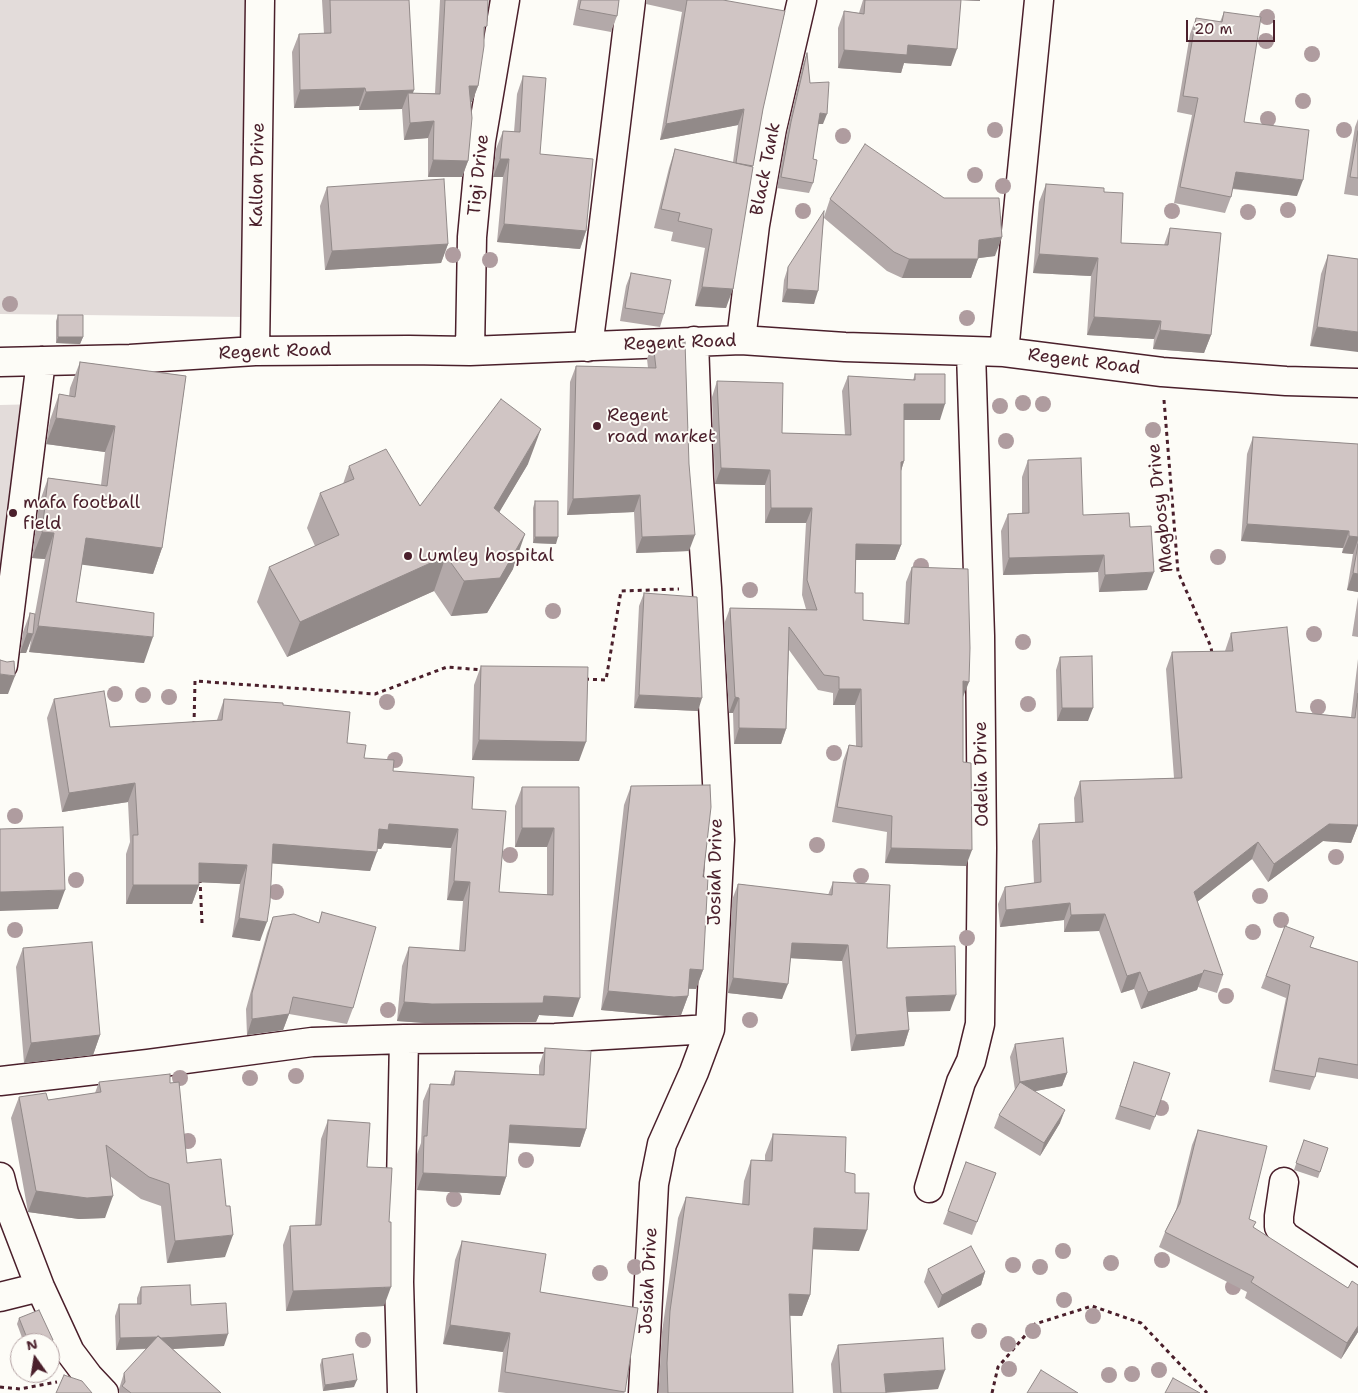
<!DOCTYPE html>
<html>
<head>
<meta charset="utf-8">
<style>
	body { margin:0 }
	#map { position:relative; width:1358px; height:1393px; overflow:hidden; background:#fdfcf7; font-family:"Shantell Sans",sans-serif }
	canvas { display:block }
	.north { position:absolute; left:10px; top:1333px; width:50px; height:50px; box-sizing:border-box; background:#fdfcf7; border:1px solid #b5a4a5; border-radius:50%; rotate:347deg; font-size:14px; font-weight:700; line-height:20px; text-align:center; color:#4a1f2b }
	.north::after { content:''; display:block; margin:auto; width:18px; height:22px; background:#4a1f2b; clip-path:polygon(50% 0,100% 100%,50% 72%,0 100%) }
	.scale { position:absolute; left:1186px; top:20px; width:89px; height:22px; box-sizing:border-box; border:2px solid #4a1f2b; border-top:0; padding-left:6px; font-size:15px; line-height:18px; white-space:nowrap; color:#4a1f2b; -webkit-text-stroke:4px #fdfcf7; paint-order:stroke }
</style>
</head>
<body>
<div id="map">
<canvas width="1358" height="1393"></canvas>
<div class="north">N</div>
<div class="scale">20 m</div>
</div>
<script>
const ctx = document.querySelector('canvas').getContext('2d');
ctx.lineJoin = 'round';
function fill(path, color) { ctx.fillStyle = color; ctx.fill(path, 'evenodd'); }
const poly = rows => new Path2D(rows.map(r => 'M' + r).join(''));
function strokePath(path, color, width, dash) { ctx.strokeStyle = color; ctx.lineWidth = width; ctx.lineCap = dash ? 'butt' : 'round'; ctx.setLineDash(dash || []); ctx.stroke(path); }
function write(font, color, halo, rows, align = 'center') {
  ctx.font = font + ' "Shantell Sans",sans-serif'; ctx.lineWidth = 4; ctx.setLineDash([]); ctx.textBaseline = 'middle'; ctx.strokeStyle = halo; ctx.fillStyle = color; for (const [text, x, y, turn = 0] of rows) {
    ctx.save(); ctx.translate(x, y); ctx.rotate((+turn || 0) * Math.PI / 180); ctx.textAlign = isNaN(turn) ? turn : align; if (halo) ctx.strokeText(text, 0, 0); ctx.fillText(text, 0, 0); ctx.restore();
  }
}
fill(poly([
	[0,0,254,0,247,317,0,314],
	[41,404,0,622,0,405]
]), '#e3dcda');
const minor = poly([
	[741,340,755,225,772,129,802,0],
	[588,347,600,255,631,0],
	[255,351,260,0],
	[470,351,472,237,481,141,505,0],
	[1004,352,1039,0],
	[0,362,130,359,255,351,409,350,470,351,741,340,845,347,1004,352,1162,372,1286,381,1358,383],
	[0,665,3,665,41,361],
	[0,1081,148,1064,312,1042,404,1039,555,1038,710,1029],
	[0,1177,4,1193,40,1287,70,1352,88,1376,104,1393],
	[1284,1182,1279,1216,1279,1227,1285,1236,1358,1285],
	[929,1188,961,1082,971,1061,980,1024,982,848,980,636,971,352],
	[0,1297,40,1287],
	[402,1393,399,1282,404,1039],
	[643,1393,654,1184,662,1144,694,1072,710,1029,720,840,707,588,699,479,694,341]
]);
strokePath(minor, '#4a1f2b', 31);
strokePath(poly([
	[1164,400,1178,572,1211,647,1212,654],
	[585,679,606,680,621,591,679,589],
	[194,725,195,681,375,694,447,667,482,670],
	[200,879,202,923],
	[0,1387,20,1389,57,1382],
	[992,1393,998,1367,1035,1324,1092,1306,1141,1323,1207,1393]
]), '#4a1f2b', 3, [4, 4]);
strokePath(minor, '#fdfcf7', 28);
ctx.fillStyle = '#af9c9f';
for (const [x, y] of [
	[1267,17],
	[1266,41],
	[1312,54],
	[1303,101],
	[1268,119],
	[995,130],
	[1344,130],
	[843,136],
	[975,175],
	[1003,186],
	[1288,210],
	[803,211],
	[1172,211],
	[1248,212],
	[453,255],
	[490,260],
	[10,304],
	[967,318],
	[1023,403],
	[1043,404],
	[1000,406],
	[1153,430],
	[1006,441],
	[1218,557],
	[921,566],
	[750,590],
	[553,611],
	[1314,634],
	[1023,642],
	[115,694],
	[143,695],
	[169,697],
	[387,702],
	[1028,704],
	[1318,707],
	[834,753],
	[395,760],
	[15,816],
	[817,845],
	[510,855],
	[1336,857],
	[861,876],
	[76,880],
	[276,892],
	[1260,896],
	[1281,920],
	[15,930],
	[1253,932],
	[967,938],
	[1226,996],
	[388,1010],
	[750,1020],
	[296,1076],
	[180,1078],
	[250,1078],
	[1161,1108],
	[188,1141],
	[526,1160],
	[454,1199],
	[1063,1251],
	[1162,1260],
	[1111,1263],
	[1013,1265],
	[635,1267],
	[1040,1267],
	[600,1273],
	[1233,1287],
	[1064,1300],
	[1093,1316],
	[979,1331],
	[1033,1331],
	[363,1340],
	[1008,1344],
	[1009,1369],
	[1159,1370],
	[1132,1374],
	[1109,1375]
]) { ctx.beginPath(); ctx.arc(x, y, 8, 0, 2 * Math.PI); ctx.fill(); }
fill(poly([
	[322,0,409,0,413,93,435,93,440,0,488,0,478,86,472,102,471,102,468,161,462,177,428,177,428,138,404,140,402,109,359,110,359,106,294,108,292,52,299,34,324,34],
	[578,0,619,0,617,16,611,32,573,25],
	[646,0,723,0,763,109,726,308,695,306,705,248,671,241,673,232,654,228,669,168,675,149,733,162,738,125,660,140,682,12,646,4],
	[863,0,980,0,980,1,961,0,951,66,904,63,901,73,838,68,838,28,844,11,859,13],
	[1224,12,1244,122,1297,196,1232,189,1231,197,1225,213,1174,203,1192,115,1177,112,1190,34,1196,18,1220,22],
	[807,53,810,83,823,124,818,124,813,159,813,183,809,193,777,188,787,132,803,64],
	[523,76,540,154,586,231,580,249,497,242,503,177,493,177,496,149,503,131,514,132,517,94],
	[1358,119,1358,196,1344,194,1355,127],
	[1046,184,1104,192,1121,243,1164,245,1170,228,1211,335,1204,353,1153,349,1154,339,1087,335,1091,276,1033,273,1039,202],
	[327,187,448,244,441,263,325,270,320,206],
	[830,199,995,256,978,258,971,278,902,278,887,271,824,218,814,304,782,302,784,280,788,267,824,217],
	[1328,255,1358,259,1310,346,1321,274],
	[631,273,664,314,660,327,620,321,626,286],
	[58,315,83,337,80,344,56,343,56,321],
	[653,343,689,464,689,551,636,553,634,512,567,515,570,382,576,366,648,368,647,359],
	[80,362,186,376,162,548,153,574,82,564,76,602,144,663,29,652,31,640,26,653,20,653,23,632,30,613,34,619,45,559,32,558,39,504,48,478,101,485,105,452,46,444,50,420,59,394,69,396,70,388],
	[915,374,940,420,904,420,904,461,901,471,901,545,895,560,856,560,855,593,863,620,904,623,906,582,912,567,963,697,963,762,966,866,885,863,887,832,832,822,843,761,849,745,856,746,855,705,833,705,833,693,818,690,789,650,786,729,781,744,734,744,733,713,729,713,724,624,730,608,806,609,802,595,806,523,765,523,765,485,715,484,712,397,717,381,782,433,845,435,842,391,848,376,913,380],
	[1253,437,1358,444,1358,592,1347,590,1353,554,1342,553,1343,548,1241,541,1247,454],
	[1028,460,1083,515,1130,527,1147,590,1099,592,1098,572,1003,575,1001,531,1008,514,1022,513,1022,477],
	[528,464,499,512,513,569,487,613,451,616,434,591,287,657,257,602,269,567,315,546,307,528,320,493,343,484,349,466,420,506],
	[535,501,556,544,533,543,533,508],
	[644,593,698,711,634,708,639,606],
	[1358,597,1358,637,1352,636],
	[1231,633,1296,712,1351,717,1358,659,1358,825,1351,843,1323,841,1268,882,1252,859,1197,902,1223,975,1217,993,1198,987,1197,990,1141,1009,1134,989,1121,993,1099,931,1064,932,1064,920,1000,927,998,904,1005,887,1034,883,1032,841,1039,824,1075,823,1074,798,1080,781,1174,778,1166,669,1172,652,1225,651],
	[1060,657,1088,721,1057,721,1056,670],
	[481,666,579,761,472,760,474,685],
	[54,699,110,727,217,720,224,699,283,705,347,743,364,758,393,771,472,809,499,892,547,895,547,847,515,847,515,806,522,787,579,787,573,1017,539,1015,536,1022,425,1023,397,1021,402,966,409,947,459,950,463,901,447,900,451,848,384,843,381,849,377,849,370,871,272,863,260,941,232,937,240,884,199,882,199,885,192,904,126,904,126,854,130,842,128,802,62,812,47,718],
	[631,786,703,970,696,989,689,989,688,996,681,1015,667,1016,601,1010,624,805],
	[833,882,887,948,950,1011,908,1012,909,1030,904,1046,851,1051,842,961,791,958,782,999,728,993,732,900,738,884,828,895],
	[322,912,353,1008,347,1024,289,1014,283,1030,247,1035,246,1009,267,933,273,917,319,923],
	[1285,926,1311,947,1358,962,1358,1079,1316,1072,1315,1077,1310,1090,1269,1082,1286,998,1261,988],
	[23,948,100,1035,93,1055,24,1063,16,967],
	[1015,1044,1067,1073,1062,1086,1035,1091,1060,1123,1040,1156,994,1128,999,1115,1015,1090,1010,1057],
	[545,1048,586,1129,580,1147,509,1143,506,1177,500,1195,417,1190,417,1154,421,1143,423,1101,430,1084,450,1085,455,1071,539,1075,539,1066],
	[1134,1062,1155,1117,1150,1130,1115,1119],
	[99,1082,170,1083,187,1163,225,1257,167,1263,161,1206,141,1199,110,1176,105,1218,79,1219,28,1212,11,1118,19,1097,48,1100,95,1093],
	[328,1120,367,1167,384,1306,286,1311,283,1245,290,1226,315,1225,321,1139],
	[1198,1130,1254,1228,1348,1288,1358,1285,1358,1332,1341,1359,1245,1298,1247,1292,1159,1247,1165,1232,1176,1210,1192,1145],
	[773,1134,845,1172,855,1193,859,1251,812,1249,810,1295,802,1316,790,1316,793,1393,659,1393,659,1384,662,1332,678,1218,686,1197,742,1204,744,1181,751,1160,765,1161,765,1155],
	[1304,1140,1328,1148,1318,1178,1294,1170],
	[966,1162,996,1173,972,1235,943,1224],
	[462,1241,540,1292,638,1308,624,1393,506,1393,498,1392,503,1352,443,1344,455,1260],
	[928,1269,985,1272,981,1285,938,1308,924,1282],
	[141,1287,191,1305,224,1346,173,1349,221,1393,119,1393,119,1389,124,1373,147,1349,116,1350,115,1316,119,1304,137,1304,137,1298],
	[19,1318,50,1343,24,1343,17,1324],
	[838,1345,938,1389,886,1393,833,1393,831,1364],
	[322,1359,354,1387,323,1391,320,1365]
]), '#b3a9a9');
fill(poly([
	[956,0,980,0,980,1],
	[908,45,957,49,951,66,904,63,901,73,838,68,844,50],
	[469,86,478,86,472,102,463,102],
	[365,88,359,106,294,108,300,90],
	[414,90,409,105,408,93,402,109,359,110,366,92],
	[744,109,738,125,660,140,666,124],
	[820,113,827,114,823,124,816,124],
	[434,121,428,138,404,140,410,123],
	[500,159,509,159,503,177,493,177],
	[433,160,468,161,462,177,428,177],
	[1236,172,1303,180,1297,196,1230,188],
	[504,224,586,231,580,249,497,242],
	[1002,237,995,256,972,259,979,240],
	[448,244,441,263,325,270,332,251],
	[1039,254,1098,258,1091,276,1033,273],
	[909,259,978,259,971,278,902,278],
	[702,287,733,289,726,308,695,306],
	[787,289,818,291,814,304,782,302],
	[1094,317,1161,321,1154,339,1087,335],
	[1317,327,1358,332,1358,352,1310,346],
	[1160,330,1211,335,1204,353,1153,349],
	[58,337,83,337,80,344,56,343],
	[904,404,945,404,940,420,898,420],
	[56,418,115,426,105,452,46,444],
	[541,429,528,464,481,543,494,508],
	[904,461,899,477,901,462],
	[721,468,770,470,765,485,715,484],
	[640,495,634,512,567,515,573,499],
	[771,508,812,508,806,523,765,523],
	[1247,524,1349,531,1343,548,1241,541],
	[42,532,54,533,45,559,32,558],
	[525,534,513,569,487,613,451,616,464,581],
	[695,535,689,551,636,553,642,537],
	[1349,536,1358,537,1358,540,1353,554,1342,553],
	[535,537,558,537,556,544,533,543],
	[86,538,162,548,153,574,77,564],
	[856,544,901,545,895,560,850,560],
	[1104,555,1098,572,1003,575,1009,558],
	[446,556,434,591,287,657,300,622],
	[1154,572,1147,590,1099,592,1105,575],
	[1353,573,1358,574,1358,592,1347,590],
	[38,626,153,637,144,663,29,652],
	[27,633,33,634,26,653,20,653],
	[0,674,15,676,8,694,0,694],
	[963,681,969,682,963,697],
	[839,689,861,689,855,705,833,705],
	[639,695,702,698,698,711,634,708],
	[735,697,739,698,733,713,729,713],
	[1062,708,1093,708,1088,721,1057,721],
	[739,728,786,729,781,744,734,744],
	[479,740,586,742,579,761,472,760],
	[135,783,128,802,62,812,69,793],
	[389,824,458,829,451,848,384,843,381,849,372,848,379,829],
	[1329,824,1358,825,1351,843,1323,841,1268,882,1274,864],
	[522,828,554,828,547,847,515,847],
	[1258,842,1252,859,1188,909,1194,892],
	[273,844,377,852,370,871,266,863],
	[891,848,972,850,966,866,885,863],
	[199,863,247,865,240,884,192,882],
	[454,881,470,882,463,901,447,900],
	[133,885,199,885,192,904,126,904],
	[65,890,58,909,0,911,0,892],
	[1070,903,1064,920,1000,927,1006,910],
	[1105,914,1099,931,1064,932,1071,915],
	[239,918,267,922,260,941,232,937],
	[792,943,848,945,842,961,787,958],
	[690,969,703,970,696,989,683,988],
	[1140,972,1134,989,1121,993,1127,976],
	[1203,973,1197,990,1141,1009,1148,992],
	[733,978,788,984,782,999,728,993],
	[608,991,688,996,681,1015,667,1016,601,1010],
	[956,995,950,1011,900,1012,906,997],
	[544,996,580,998,573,1017,539,1015,536,1022,425,1023,397,1021,404,1002],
	[289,1014,283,1030,247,1035,252,1019],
	[909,1030,904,1046,851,1051,856,1035],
	[100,1035,93,1055,24,1063,31,1043],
	[1067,1073,1062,1086,1015,1095,1020,1082],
	[1065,1110,1060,1123,1040,1156,1044,1143],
	[510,1125,586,1129,580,1147,503,1142],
	[423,1173,506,1177,500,1195,417,1190],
	[36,1191,113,1196,105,1218,79,1219,28,1212],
	[814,1228,867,1230,859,1251,806,1249],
	[233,1235,225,1257,167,1263,175,1241],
	[985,1272,981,1285,938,1308,942,1295],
	[391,1287,384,1306,286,1311,293,1291],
	[789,1294,810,1295,802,1316,781,1315],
	[450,1325,510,1333,503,1352,443,1344],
	[1358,1326,1358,1332,1341,1359,1347,1343],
	[228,1334,224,1346,154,1350,154,1348,116,1350,120,1338],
	[53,1340,50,1347,50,1343,45,1343],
	[945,1370,938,1389,877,1393,884,1374],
	[357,1380,354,1387,323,1391,325,1385]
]), '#928a89');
const building = poly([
	[330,0,409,0,414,90,366,92,365,88,300,90,299,34,331,33,330,0],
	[445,0,488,0,487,26,484,27,484,46,478,86,469,86,472,118,468,161,433,160,434,121,410,123,408,93,440,94,445,0],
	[581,0,619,0,617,16,579,9,581,0],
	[687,0,723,0,785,11,763,109,753,166,736,163,744,109,666,124,687,0],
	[865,0,961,0,957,49,908,45,907,55,844,50,844,11,864,14,865,0],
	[1224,12,1261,17,1244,122,1309,130,1303,180,1236,172,1231,197,1180,187,1198,98,1183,96,1196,18,1222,22,1224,12],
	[807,53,810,83,829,82,827,114,820,113,813,159,817,160,813,183,781,177,791,122,807,53],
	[523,76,546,78,540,154,593,159,586,231,504,224,509,159,500,159,503,131,520,132,523,76],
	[1358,131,1358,178,1350,177,1358,131],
	[865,144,944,198,999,198,1002,237,979,240,978,259,909,259,894,252,830,199,865,144],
	[675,149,753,167,733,289,702,287,712,229,678,221,680,213,661,209,675,149],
	[444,179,448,244,332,251,327,187,444,179],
	[1046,184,1104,188,1104,192,1123,193,1121,243,1168,245,1170,228,1221,233,1211,335,1160,330,1161,321,1094,317,1098,258,1039,254,1046,184],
	[824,211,818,291,787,289,788,267,824,211],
	[1328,255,1358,259,1358,332,1317,327,1328,255],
	[631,273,671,280,664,314,625,308,631,273],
	[58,315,83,315,83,337,58,337,58,315],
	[685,342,689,464,695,535,642,537,640,495,573,499,576,366,656,368,653,343,685,342],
	[80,362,186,376,162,548,86,538,76,602,154,613,153,637,38,626,54,533,42,532,48,478,107,486,115,426,56,418,59,394,75,397,80,362],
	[915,374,945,374,945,404,904,404,904,461,901,462,901,545,856,544,855,593,863,593,863,620,909,624,912,567,968,569,970,648,969,682,963,681,963,762,971,763,972,850,891,848,892,816,837,807,849,745,862,747,861,689,839,689,839,677,824,675,789,627,786,729,739,728,739,698,735,697,730,608,817,610,807,580,812,508,771,508,770,470,721,468,717,381,783,383,782,433,851,435,848,376,915,380,915,374],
	[501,399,541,429,494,508,525,534,500,578,464,581,446,556,300,622,269,567,339,535,320,493,354,479,349,466,386,449,420,506,501,399],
	[1253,437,1358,444,1358,537,1349,536,1349,531,1247,524,1253,437],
	[1081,458,1083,515,1129,513,1130,527,1151,526,1154,572,1105,575,1104,555,1009,558,1008,514,1029,513,1028,460,1081,458],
	[535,501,558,501,558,537,535,537,535,501],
	[1358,544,1358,574,1353,573,1358,544],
	[644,593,697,597,702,698,639,695,644,593],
	[30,613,35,614,33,634,27,633,30,613],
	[1287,627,1296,712,1355,718,1358,693,1358,825,1329,824,1274,864,1258,842,1194,892,1223,975,1204,970,1203,973,1148,992,1140,972,1127,976,1105,914,1071,915,1070,903,1006,910,1005,887,1041,882,1039,824,1083,822,1080,781,1182,778,1172,652,1233,651,1231,633,1287,627],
	[1092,656,1093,708,1062,708,1060,657,1092,656],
	[0,660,7,662,14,661,15,676,0,674,0,660],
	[481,666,588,667,586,742,479,740,481,666],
	[104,691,110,727,222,720,224,699,283,703,283,705,350,712,347,743,366,745,364,758,394,760,393,771,474,777,472,809,506,811,499,892,553,895,554,828,522,828,522,787,579,787,580,998,544,996,543,1003,432,1004,404,1002,409,947,465,951,470,882,454,881,458,829,389,824,388,830,379,829,377,852,273,844,270,902,267,922,239,918,247,865,199,863,199,885,133,885,133,835,138,835,135,783,69,793,54,699,104,691],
	[710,785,711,807,703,877,708,877,703,970,690,969,688,996,674,997,608,991,631,786,710,785],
	[63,827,65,890,0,892,0,829,63,827],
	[833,882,890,885,887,948,955,946,956,995,906,997,909,1030,856,1035,848,945,792,943,788,984,733,978,738,884,832,895,833,882],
	[322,912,376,927,353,1008,293,997,289,1014,252,1019,252,993,273,917,294,914,319,923,322,912],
	[1285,926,1314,937,1310,947,1358,962,1358,1065,1319,1058,1315,1077,1274,1070,1290,985,1266,976,1285,926],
	[92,942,100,1035,31,1043,23,948,92,942],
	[1063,1038,1067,1073,1020,1082,1015,1044,1063,1038],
	[545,1048,591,1051,586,1129,510,1125,506,1177,423,1173,424,1136,427,1136,430,1084,454,1085,455,1071,544,1075,545,1048],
	[1134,1062,1170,1073,1155,1117,1120,1106,1134,1062],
	[170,1074,170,1083,179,1082,187,1163,221,1159,226,1206,230,1206,233,1235,175,1241,169,1184,149,1177,106,1145,113,1196,87,1198,36,1191,19,1097,46,1093,48,1100,101,1092,99,1082,170,1074],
	[1020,1082,1065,1110,1044,1143,999,1115,1020,1082],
	[328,1120,370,1123,367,1167,392,1168,389,1222,391,1222,391,1287,293,1291,290,1226,321,1225,328,1120],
	[1198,1130,1267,1146,1249,1219,1256,1222,1253,1227,1348,1288,1352,1281,1358,1285,1358,1326,1347,1343,1251,1282,1254,1277,1165,1232,1180,1203,1198,1130],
	[773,1134,846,1137,845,1172,855,1174,855,1193,869,1193,867,1230,814,1228,810,1295,789,1294,793,1393,668,1393,667,1363,670,1311,686,1197,749,1205,751,1160,772,1161,773,1134],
	[1304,1140,1328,1148,1320,1172,1296,1163,1304,1140],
	[966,1162,996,1173,977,1222,948,1211,966,1162],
	[462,1241,546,1254,540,1292,638,1308,625,1392,505,1372,510,1333,450,1325,462,1241],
	[971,1246,985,1272,942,1295,928,1269,971,1246],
	[190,1285,191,1305,226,1303,228,1334,161,1338,158,1336,157,1337,120,1338,119,1304,141,1304,141,1287,190,1285],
	[39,1310,53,1340,45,1343,29,1343,19,1318,39,1310],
	[158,1336,221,1393,131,1393,122,1386,125,1382,124,1373,158,1336],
	[943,1338,945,1370,884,1374,886,1393,841,1393,838,1345,943,1338],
	[353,1354,357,1380,325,1385,322,1359,353,1354],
	[1041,1370,1078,1393,1027,1393,1041,1370],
	[64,1375,82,1381,92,1393,56,1393,64,1375],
	[1173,1378,1200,1393,1165,1393,1173,1378]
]);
fill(building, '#d0c5c4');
strokePath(building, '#928a89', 1);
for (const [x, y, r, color] of [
	[597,426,5,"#4a1f2b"],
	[13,513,5,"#4a1f2b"],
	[408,556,5,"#4a1f2b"]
]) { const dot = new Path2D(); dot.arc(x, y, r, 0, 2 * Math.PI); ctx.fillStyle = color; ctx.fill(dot); strokePath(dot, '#fdfcf7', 2); }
write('18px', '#4a1f2b', '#fdfcf7', [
	["Black Tank",766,169,-79],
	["Kallon Drive",258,175,-89],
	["Tigi Drive",479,175,-84],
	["Regent Road",680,343,-2],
	["Regent Road",275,352,-2],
	["Regent Road",1084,362,7],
	["Magbosy Drive",1161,508,-96],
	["Odelia Drive",982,774,-91],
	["Josiah Drive",716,872,-89],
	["Josiah Drive",649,1281,-87]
]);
write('18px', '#4a1f2b', '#fdfcf7', [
	["Regent",607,416],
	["road market",607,437],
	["mafa football",23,503],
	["field",23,524],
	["Lumley hospital",418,556]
], 'left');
</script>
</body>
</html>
